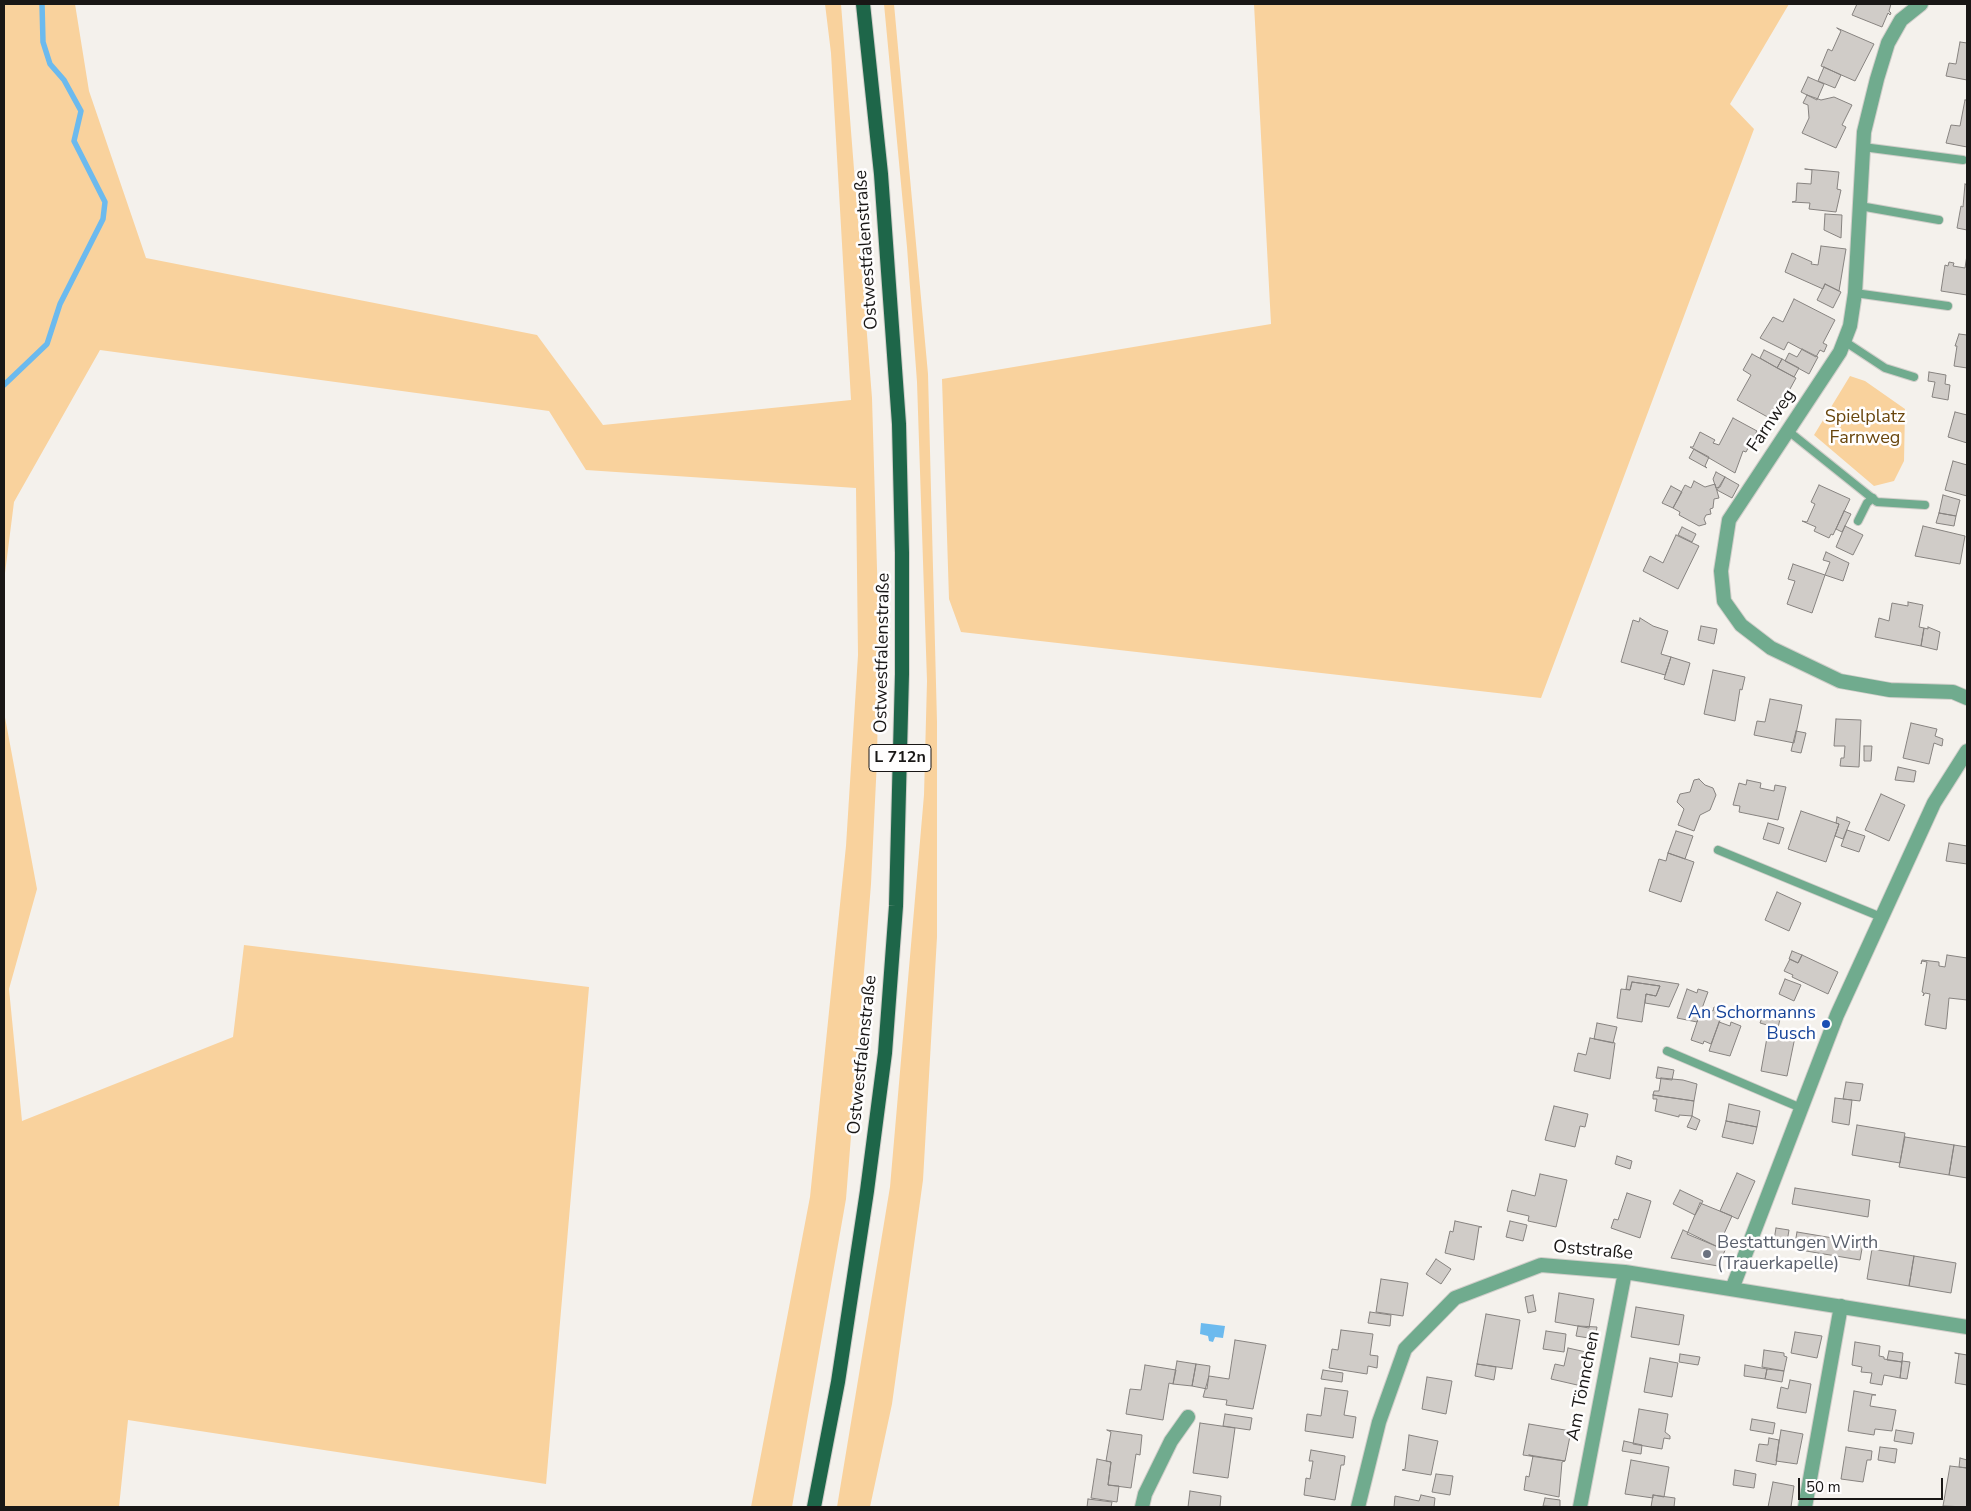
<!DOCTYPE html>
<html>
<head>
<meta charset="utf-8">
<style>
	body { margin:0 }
	#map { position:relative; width:1971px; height:1511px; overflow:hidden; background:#f4f1ec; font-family:"Nunito Sans",sans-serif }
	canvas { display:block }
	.frame { position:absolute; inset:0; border:5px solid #191716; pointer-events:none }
	.scale { position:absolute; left:1798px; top:1478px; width:145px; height:22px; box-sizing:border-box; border:2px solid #191716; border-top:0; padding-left:6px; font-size:15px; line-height:18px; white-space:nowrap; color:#191716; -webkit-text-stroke:4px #fffefe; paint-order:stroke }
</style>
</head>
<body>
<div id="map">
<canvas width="1971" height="1511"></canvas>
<div class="frame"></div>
<div class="scale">50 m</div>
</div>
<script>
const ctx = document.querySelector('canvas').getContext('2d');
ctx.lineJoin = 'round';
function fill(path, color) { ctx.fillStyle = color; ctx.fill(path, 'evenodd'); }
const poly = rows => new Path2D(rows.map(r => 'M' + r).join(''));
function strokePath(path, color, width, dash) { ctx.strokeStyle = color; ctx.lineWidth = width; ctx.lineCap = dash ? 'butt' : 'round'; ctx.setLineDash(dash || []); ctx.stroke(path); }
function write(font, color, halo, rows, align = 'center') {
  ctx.font = font + ' "Nunito Sans",sans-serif'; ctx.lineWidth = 5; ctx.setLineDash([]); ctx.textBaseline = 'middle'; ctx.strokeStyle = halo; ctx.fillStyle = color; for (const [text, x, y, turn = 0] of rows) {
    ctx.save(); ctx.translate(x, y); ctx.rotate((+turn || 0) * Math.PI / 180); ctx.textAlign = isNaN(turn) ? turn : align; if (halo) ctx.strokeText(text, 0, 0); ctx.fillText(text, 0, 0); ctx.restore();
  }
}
fill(poly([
	[4,4,75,4,89,91,146,258,537,335,603,425,851,400,831,53,825,4,841,4,872,398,879,637,877,760,871,884,846,1199,792,1507,751,1507,810,1197,846,846,858,655,856,488,586,470,549,411,100,350,14,502,4,581],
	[884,4,894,4,928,374,937,722,937,937,923,1180,892,1404,870,1507,837,1507,890,1187,924,795,927,681,917,382,907,247],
	[1254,4,1789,4,1730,104,1754,129,1541,698,961,632,949,599,942,379,1271,324],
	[1850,376,1865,381,1905,409,1904,461,1894,481,1874,486,1814,435],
	[4,712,37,889,9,989,22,1121,233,1037,244,945,589,987,546,1484,128,1420,119,1507,4,1507]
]), '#f9d29d');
fill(poly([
	[1201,1323,1225,1326,1223,1338,1215,1337,1213,1342,1209,1341,1208,1336,1200,1334]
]), '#6cbaee');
strokePath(poly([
	[4,385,47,344,60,304,103,219,105,202,74,141,81,111,64,80,50,64,43,42,42,4]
]), '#6cbaee', 5.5);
const building = poly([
	[1857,4,1891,4,1889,11,1891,13,1890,15,1888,13,1882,27,1852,15,1857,4],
	[1837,28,1874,44,1855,81,1821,66,1828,49,1832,51,1841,31,1837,28],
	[1960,42,1967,43,1967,80,1946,76,1949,63,1956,64,1960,42],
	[1824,67,1841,75,1835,88,1818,81,1824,67],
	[1808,77,1824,84,1817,100,1801,92,1808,77],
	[1807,95,1821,100,1834,97,1852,105,1842,125,1846,127,1836,148,1802,133,1809,118,1808,105,1803,103,1807,95],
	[1965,100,1967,100,1967,147,1946,143,1951,125,1960,126,1965,100],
	[1805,169,1839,172,1837,189,1841,190,1836,212,1809,209,1810,203,1792,202,1796,201,1797,183,1811,184,1812,170,1805,169],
	[1965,184,1967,185,1967,230,1957,228,1961,206,1963,207,1965,184],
	[1825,214,1842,215,1841,238,1824,230,1825,214],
	[1821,246,1846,249,1839,291,1825,284,1823,289,1785,272,1792,253,1812,262,1811,264,1818,265,1821,246],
	[1967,255,1967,295,1941,291,1945,265,1948,266,1949,262,1954,263,1953,266,1965,268,1967,255],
	[1825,284,1841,292,1833,308,1817,300,1825,284],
	[1794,299,1835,320,1823,343,1827,345,1824,352,1820,350,1816,357,1788,342,1784,350,1760,338,1773,317,1783,322,1794,299],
	[1959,334,1967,335,1967,368,1954,366,1957,346,1955,346,1959,334],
	[1802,349,1818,357,1809,374,1785,361,1789,353,1797,357,1802,349],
	[1764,350,1782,359,1777,368,1760,358,1764,350],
	[1752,354,1796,378,1773,420,1737,400,1751,375,1743,370,1752,354],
	[1782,359,1799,368,1794,377,1777,368,1782,359],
	[1929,372,1946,375,1945,384,1950,385,1948,400,1932,397,1935,382,1928,381,1929,372],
	[1955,412,1967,415,1967,443,1948,437,1955,412],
	[1733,418,1757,431,1746,452,1743,451,1735,473,1690,447,1693,447,1700,432,1715,440,1713,443,1719,445,1733,418],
	[1694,449,1709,457,1705,466,1707,468,1689,458,1694,449],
	[1953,461,1967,465,1967,496,1945,490,1953,461],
	[1716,472,1725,477,1720,487,1716,488,1713,479,1716,472],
	[1725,477,1739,485,1732,498,1717,490,1725,477],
	[1694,481,1705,487,1715,484,1719,498,1714,499,1713,508,1710,509,1711,514,1706,515,1704,519,1706,524,1699,526,1679,515,1680,512,1673,508,1685,485,1691,488,1694,481],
	[1819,485,1850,499,1833,535,1831,534,1829,538,1814,531,1816,527,1802,521,1807,522,1815,504,1811,502,1819,485],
	[1671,486,1682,492,1673,508,1662,503,1671,486],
	[1943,495,1960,500,1956,516,1939,513,1943,495],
	[1844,511,1851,514,1842,532,1836,529,1844,511],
	[1939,513,1956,516,1954,526,1936,523,1939,513],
	[1845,526,1863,535,1853,555,1836,547,1845,526],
	[1923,526,1965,536,1960,564,1915,556,1923,526],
	[1682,527,1696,534,1692,542,1678,535,1682,527],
	[1676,535,1699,546,1678,589,1643,571,1650,556,1663,563,1676,535],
	[1826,552,1849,563,1843,581,1825,575,1830,562,1823,560,1826,552],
	[1793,564,1825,575,1812,613,1787,604,1795,581,1788,579,1793,564],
	[1908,602,1923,605,1919,627,1924,628,1921,646,1875,637,1879,618,1889,621,1892,603,1908,606,1908,602],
	[1640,618,1653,626,1668,631,1661,654,1671,657,1665,675,1621,662,1633,620,1639,622,1640,618],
	[1701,626,1717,629,1714,644,1698,640,1701,626],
	[1928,627,1940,632,1937,650,1921,646,1924,628,1928,629,1928,627],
	[1671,657,1690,663,1684,685,1664,679,1671,657],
	[1713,670,1745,677,1742,690,1740,689,1735,721,1704,714,1713,670],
	[1770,699,1802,705,1794,743,1754,735,1757,721,1765,722,1770,699],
	[1836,719,1861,720,1859,767,1840,766,1841,758,1844,758,1845,746,1834,746,1836,719],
	[1911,723,1937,729,1935,736,1943,739,1942,746,1934,743,1929,764,1903,758,1911,723],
	[1796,731,1806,733,1801,753,1791,751,1796,731],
	[1864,746,1872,746,1871,761,1864,761,1864,746],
	[1898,767,1916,771,1914,782,1895,780,1898,767],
	[1699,779,1705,785,1713,788,1716,795,1710,810,1700,815,1694,831,1678,825,1684,809,1677,802,1680,794,1690,792,1694,780,1699,779],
	[1747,780,1761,783,1760,788,1774,791,1775,785,1786,787,1778,820,1739,812,1740,806,1733,805,1739,783,1746,785,1747,780],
	[1881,794,1905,805,1889,841,1865,830,1881,794],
	[1801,811,1839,824,1826,862,1788,849,1801,811],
	[1837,817,1850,822,1843,839,1835,836,1839,824,1836,823,1837,817],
	[1768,823,1784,828,1779,844,1763,839,1768,823],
	[1847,830,1865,836,1859,852,1841,846,1847,830],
	[1676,831,1693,836,1685,859,1668,853,1676,831],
	[1949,843,1967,846,1967,864,1946,861,1949,843],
	[1668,853,1694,862,1681,902,1649,891,1659,859,1666,861,1668,853],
	[1777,892,1801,903,1789,931,1765,920,1777,892],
	[1792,951,1802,955,1798,963,1789,959,1792,951],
	[1802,955,1838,972,1828,994,1792,977,1793,975,1784,971,1790,959,1798,963,1802,955],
	[1947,955,1967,958,1967,1000,1949,998,1946,1029,1925,1025,1930,994,1925,993,1923,996,1924,993,1922,992,1927,962,1922,961,1921,964,1922,960,1939,962,1939,966,1945,967,1947,955],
	[1628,976,1679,984,1669,1007,1645,1003,1646,994,1656,996,1660,986,1632,982,1630,990,1626,989,1628,976],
	[1785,979,1801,985,1794,1001,1779,994,1785,979],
	[1632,982,1660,986,1656,996,1646,994,1642,1022,1617,1018,1621,989,1630,990,1632,982],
	[1687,989,1697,993,1698,989,1708,992,1697,1022,1677,1018,1687,989],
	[1702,1007,1713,1011,1714,1007,1724,1010,1711,1044,1704,1041,1703,1044,1691,1040,1702,1007],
	[1763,1015,1780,1019,1778,1028,1760,1023,1763,1015],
	[1719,1022,1730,1026,1731,1022,1741,1026,1730,1056,1709,1051,1719,1022],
	[1597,1023,1617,1027,1613,1043,1594,1039,1597,1023],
	[1768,1032,1795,1037,1787,1076,1761,1071,1768,1032],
	[1590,1038,1615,1043,1610,1079,1574,1071,1578,1053,1586,1055,1590,1038],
	[1658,1067,1674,1070,1672,1080,1656,1078,1658,1067],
	[1661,1078,1683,1080,1697,1084,1694,1101,1653,1095,1654,1091,1659,1091,1661,1078],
	[1846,1082,1863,1084,1860,1101,1843,1099,1846,1082],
	[1653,1095,1694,1101,1692,1116,1679,1115,1679,1117,1655,1111,1657,1099,1653,1099,1653,1095],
	[1835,1098,1852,1100,1849,1125,1832,1122,1835,1098],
	[1729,1104,1760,1111,1757,1127,1726,1121,1729,1104],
	[1554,1106,1588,1114,1585,1127,1580,1126,1575,1147,1545,1140,1554,1106],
	[1692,1116,1700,1120,1696,1130,1687,1127,1692,1116],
	[1726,1121,1757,1127,1753,1144,1722,1137,1726,1121],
	[1857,1125,1905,1133,1900,1163,1852,1155,1857,1125],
	[1905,1137,1954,1145,1949,1175,1899,1167,1905,1137],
	[1954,1145,1967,1147,1967,1178,1949,1175,1954,1145],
	[1617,1156,1632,1161,1630,1169,1615,1164,1617,1156],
	[1737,1173,1755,1181,1738,1219,1720,1211,1737,1173],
	[1540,1174,1567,1180,1556,1227,1528,1221,1529,1216,1507,1211,1512,1190,1535,1196,1540,1174],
	[1795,1188,1870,1200,1868,1217,1792,1204,1795,1188],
	[1680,1190,1703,1201,1695,1215,1673,1204,1680,1190],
	[1627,1193,1651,1201,1640,1238,1611,1228,1614,1219,1618,1220,1627,1193],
	[1700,1203,1732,1216,1718,1247,1687,1234,1700,1203],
	[1455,1221,1482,1227,1479,1227,1474,1260,1445,1253,1450,1231,1453,1232,1455,1221],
	[1510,1221,1527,1225,1523,1241,1506,1237,1510,1221],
	[1776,1228,1789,1230,1787,1242,1774,1240,1776,1228],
	[1683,1230,1718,1247,1720,1243,1727,1246,1718,1266,1671,1258,1683,1230],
	[1797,1232,1863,1243,1860,1260,1794,1249,1797,1232],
	[1872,1249,1914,1256,1909,1286,1867,1279,1872,1249],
	[1914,1256,1956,1263,1951,1293,1909,1286,1914,1256],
	[1436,1259,1451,1269,1441,1284,1426,1274,1436,1259],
	[1381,1279,1408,1283,1403,1316,1376,1312,1381,1279],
	[1559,1293,1594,1299,1589,1328,1555,1322,1559,1293],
	[1533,1295,1536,1311,1528,1313,1525,1297,1533,1295],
	[1636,1307,1684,1315,1679,1345,1631,1337,1636,1307],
	[1370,1312,1391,1315,1390,1326,1368,1323,1370,1312],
	[1486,1314,1520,1320,1512,1369,1477,1364,1486,1314],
	[1578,1326,1597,1327,1595,1339,1576,1336,1578,1326],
	[1341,1330,1373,1334,1370,1355,1378,1356,1377,1368,1368,1366,1367,1374,1329,1368,1332,1349,1338,1350,1341,1330],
	[1546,1331,1566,1334,1564,1352,1543,1349,1546,1331],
	[1795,1332,1822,1336,1817,1358,1791,1353,1795,1332],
	[1235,1340,1266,1345,1253,1409,1226,1405,1227,1400,1203,1397,1209,1376,1229,1379,1235,1340],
	[1855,1342,1880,1346,1879,1356,1884,1357,1884,1359,1902,1362,1900,1378,1884,1375,1882,1385,1870,1383,1872,1373,1861,1372,1862,1367,1852,1365,1855,1342],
	[1568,1348,1595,1354,1586,1387,1551,1379,1555,1364,1564,1366,1568,1348],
	[1764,1350,1784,1353,1784,1356,1787,1357,1784,1371,1762,1367,1764,1350],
	[1889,1351,1903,1353,1902,1362,1887,1360,1889,1351],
	[1955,1353,1967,1355,1967,1385,1955,1383,1959,1354,1955,1353],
	[1680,1354,1700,1357,1698,1365,1679,1362,1680,1354],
	[1650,1358,1678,1363,1672,1397,1644,1392,1650,1358],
	[1177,1361,1196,1364,1192,1386,1173,1384,1177,1361],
	[1902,1361,1910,1362,1907,1379,1900,1378,1902,1361],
	[1196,1364,1210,1366,1207,1389,1192,1386,1196,1364],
	[1477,1364,1496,1367,1494,1380,1475,1376,1477,1364],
	[1145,1365,1176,1370,1173,1384,1169,1383,1163,1420,1126,1414,1130,1389,1141,1390,1145,1365],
	[1745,1365,1767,1369,1765,1379,1744,1376,1745,1365],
	[1767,1369,1784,1371,1782,1382,1765,1379,1767,1369],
	[1323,1370,1343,1373,1342,1382,1321,1379,1323,1370],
	[1427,1377,1452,1381,1446,1414,1422,1409,1427,1377],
	[1790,1380,1811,1384,1806,1413,1777,1408,1781,1387,1788,1389,1790,1380],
	[1325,1388,1348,1391,1344,1415,1356,1417,1353,1438,1305,1431,1307,1414,1321,1416,1325,1388],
	[1854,1391,1876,1395,1872,1395,1870,1406,1896,1410,1892,1431,1875,1429,1874,1435,1848,1431,1854,1391],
	[1639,1409,1668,1414,1665,1432,1670,1436,1670,1439,1664,1438,1662,1449,1633,1444,1639,1409],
	[1225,1414,1252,1418,1250,1430,1223,1426,1225,1414],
	[1752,1419,1775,1423,1773,1434,1750,1430,1752,1419],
	[1200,1423,1235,1428,1228,1478,1193,1473,1200,1423],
	[1529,1424,1571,1431,1565,1461,1523,1455,1529,1424],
	[1107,1430,1142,1435,1140,1455,1136,1454,1131,1488,1108,1485,1111,1462,1106,1461,1111,1432,1107,1430],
	[1781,1430,1803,1434,1797,1464,1776,1461,1781,1430],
	[1896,1430,1914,1433,1912,1444,1894,1441,1896,1430],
	[1409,1435,1438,1441,1431,1475,1402,1470,1405,1469,1409,1435],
	[1769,1438,1779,1440,1776,1465,1756,1461,1759,1444,1768,1445,1769,1438],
	[1624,1441,1642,1445,1641,1454,1622,1451,1624,1441],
	[1846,1447,1872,1451,1871,1460,1867,1460,1863,1482,1841,1479,1846,1447],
	[1880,1447,1897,1449,1895,1463,1878,1460,1880,1447],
	[1311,1450,1345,1456,1344,1465,1341,1465,1335,1500,1304,1495,1306,1478,1310,1479,1313,1461,1309,1461,1311,1450],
	[1529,1455,1565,1461,1562,1462,1559,1497,1524,1490,1526,1476,1529,1477,1533,1456,1529,1455],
	[1960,1458,1967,1460,1967,1468,1959,1467,1960,1458],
	[1097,1459,1111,1462,1108,1485,1119,1486,1117,1502,1091,1498,1097,1459],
	[1631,1460,1669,1467,1664,1497,1653,1495,1653,1498,1625,1494,1631,1460],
	[1950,1466,1967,1468,1967,1507,1943,1506,1950,1466],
	[1735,1470,1756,1474,1754,1488,1733,1485,1735,1470],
	[1436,1474,1453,1476,1450,1495,1432,1492,1436,1474],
	[1773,1482,1794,1486,1791,1507,1768,1507,1773,1482],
	[1190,1491,1221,1496,1220,1507,1188,1507,1190,1491],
	[1421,1495,1435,1498,1434,1507,1394,1507,1395,1496,1419,1501,1421,1495],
	[1653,1495,1675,1498,1674,1507,1651,1507,1653,1495],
	[1545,1498,1560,1500,1560,1507,1543,1506,1545,1498],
	[1088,1499,1112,1502,1111,1507,1087,1507,1088,1499]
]);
fill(building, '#d0ccc8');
strokePath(building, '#878380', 1);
const service = poly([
	[1863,147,1963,160],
	[1860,206,1939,220],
	[1855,293,1948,306],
	[1844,341,1885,368,1914,377],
	[1787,430,1877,502,1925,505],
	[1858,521,1867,503,1873,498],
	[1718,850,1881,917],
	[1667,1051,1801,1108]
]);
const minor = poly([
	[1921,4,1901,20,1888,43,1877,79,1864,132,1855,293,1850,326,1840,352,1729,520,1721,571,1724,601,1741,625,1771,648,1840,681,1890,690,1953,692,1967,698],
	[1732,1289,1837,1015,1934,803,1967,751],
	[1142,1507,1145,1494,1171,1441,1188,1417],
	[1358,1507,1379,1422,1405,1349,1455,1298,1541,1265,1625,1272,1967,1327],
	[1580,1507,1625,1272],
	[1805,1507,1841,1306]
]);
const primary = poly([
	[814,1507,838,1382,867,1191,885,1053,896,906,902,674,902,553,899,424,881,174,863,4]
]);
strokePath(service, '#d1ceca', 10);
strokePath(minor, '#d1ceca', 16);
strokePath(primary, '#d1ceca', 16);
strokePath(service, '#70ab8e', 8);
strokePath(minor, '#70ab8e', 14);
strokePath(primary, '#1e6649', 14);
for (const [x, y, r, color] of [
	[1826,1024,5,"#1a4fb4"],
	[1707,1254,5,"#6b7280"]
]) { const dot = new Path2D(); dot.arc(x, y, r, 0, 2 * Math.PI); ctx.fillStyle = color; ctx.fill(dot); strokePath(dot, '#fffefe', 2); }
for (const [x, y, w] of [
	[900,758,62]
]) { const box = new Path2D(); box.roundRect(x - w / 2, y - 13.5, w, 27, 4); ctx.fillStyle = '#fffefe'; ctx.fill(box); strokePath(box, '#191716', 1); }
write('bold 16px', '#191716', null, [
	["L 712n",900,758]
]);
write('18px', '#191716', '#fffefe', [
	["Ostwestfalenstraße",867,250,-94],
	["Farnweg",1772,421,-56],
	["Ostwestfalenstraße",883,653,-89],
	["Ostwestfalenstraße",863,1055,-84],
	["Oststraße",1593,1251,5],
	["Am Tönnchen",1584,1386,-79]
]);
write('18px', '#69460d', '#fffefe', [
	["Spielplatz",1865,418],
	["Farnweg",1865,439]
]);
write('18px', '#164399', '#fffefe', [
	["An Schormanns",1816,1014],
	["Busch",1816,1035]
], 'right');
write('18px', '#5b616d', '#fffefe', [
	["Bestattungen Wirth",1717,1244],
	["(Trauerkapelle)",1717,1265]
], 'left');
</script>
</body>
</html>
